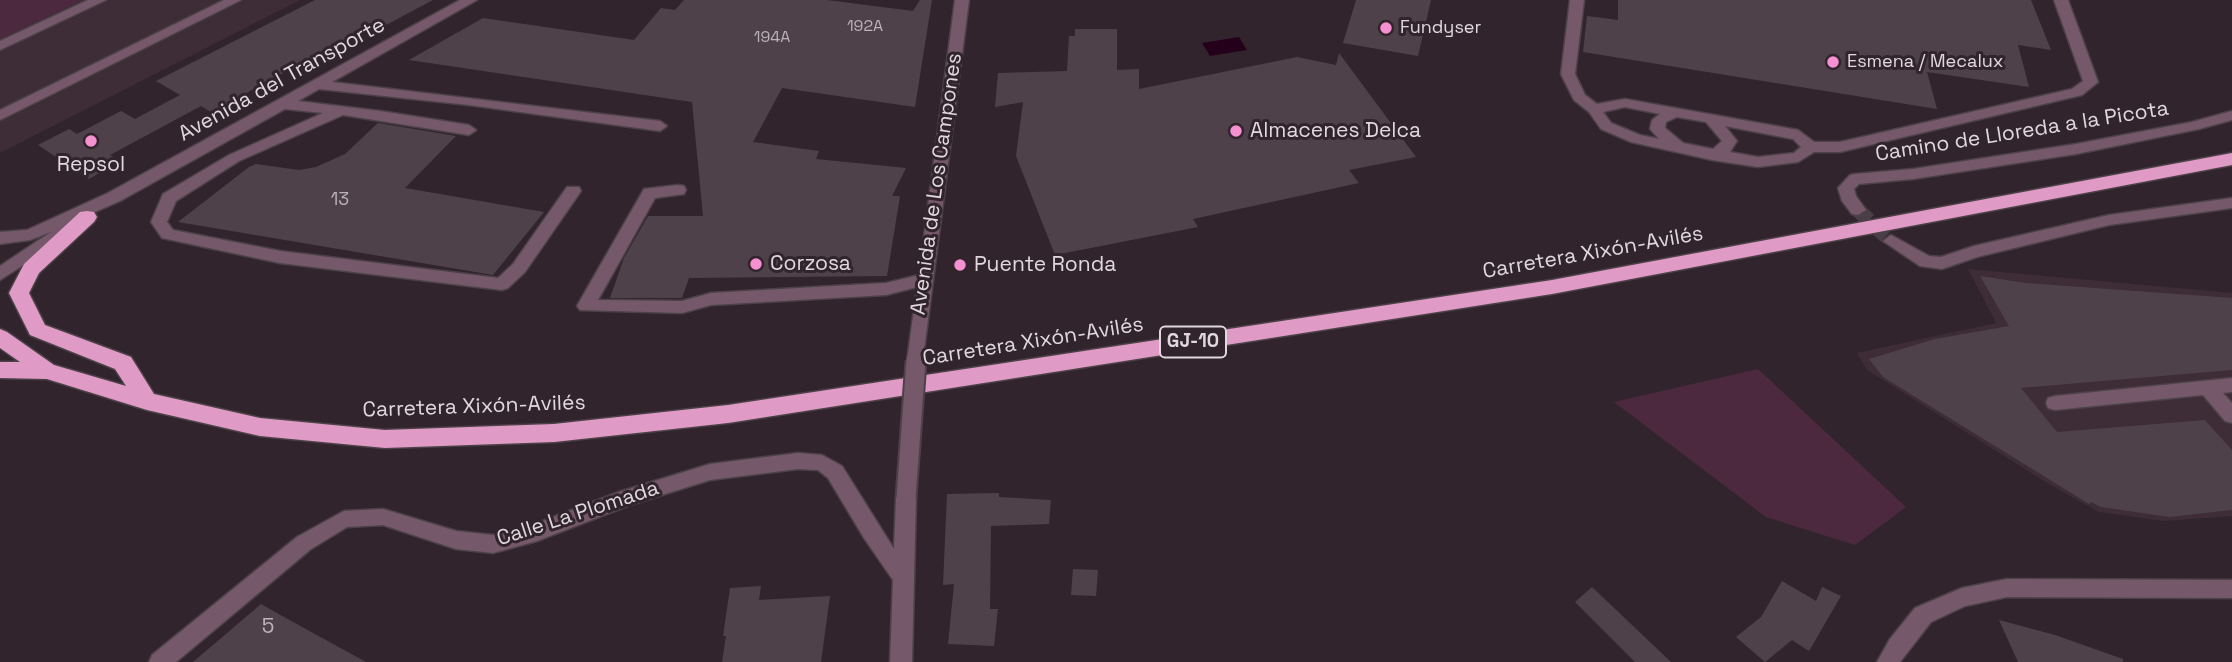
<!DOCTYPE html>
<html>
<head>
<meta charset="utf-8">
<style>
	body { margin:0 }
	canvas { display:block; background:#31242c }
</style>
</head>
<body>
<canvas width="2232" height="662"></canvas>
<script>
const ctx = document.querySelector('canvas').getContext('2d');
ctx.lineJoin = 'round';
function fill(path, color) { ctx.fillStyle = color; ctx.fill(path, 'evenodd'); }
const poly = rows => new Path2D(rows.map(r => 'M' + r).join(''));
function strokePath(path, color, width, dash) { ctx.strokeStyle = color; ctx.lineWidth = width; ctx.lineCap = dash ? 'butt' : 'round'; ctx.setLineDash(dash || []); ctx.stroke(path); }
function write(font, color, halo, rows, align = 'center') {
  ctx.font = font + ' "Space Grotesk",sans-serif'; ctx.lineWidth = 6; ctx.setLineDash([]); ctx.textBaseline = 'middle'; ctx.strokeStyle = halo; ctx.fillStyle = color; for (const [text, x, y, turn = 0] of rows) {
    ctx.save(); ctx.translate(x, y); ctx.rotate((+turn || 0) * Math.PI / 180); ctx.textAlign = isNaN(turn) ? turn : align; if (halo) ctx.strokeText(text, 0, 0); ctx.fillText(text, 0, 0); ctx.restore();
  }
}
fill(poly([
	[83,0,300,0,0,153,0,39],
	[1968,269,2232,293,2232,516,2163,521,2099,512,2052,486,1867,370,1857,353,1996,323]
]), '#3e2c37');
fill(poly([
	[0,0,83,0,0,39],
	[1758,369,1906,507,1855,545,1766,517,1614,402]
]), '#4c293f');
fill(poly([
	[1239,37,1247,50,1210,56,1202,43]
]), '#25001a');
fill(poly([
	[315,0,433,0,369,34,362,31,211,112,201,106,110,155,120,161,89,179,38,145,69,129,77,134,121,111,135,119,180,95,156,81],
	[684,0,827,0,913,11,920,0,932,0,915,107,782,88,753,142,819,151,816,159,906,168,892,196,900,196,887,276,689,278,682,298,610,298,624,258,648,216,703,216,692,102,409,60,483,18,634,40,661,8,675,10],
	[1356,0,1431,0,1418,56,1343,43],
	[1618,0,2031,0,2051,50,2018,45,2029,87,1927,72,1937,109,1583,52,1587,16,1618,20],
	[1075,29,1117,29,1117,70,1139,69,1139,89,1297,57,1336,65,1339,53,1416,157,1349,170,1359,183,1193,219,1198,227,1055,255,1016,156,1023,102,995,107,998,73,1067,71,1069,36,1075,36],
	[378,123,456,136,405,188,544,212,493,275,178,222,249,167,256,164,299,170,316,167,345,154],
	[1980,276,2026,283,2232,298,2232,370,2021,388,2057,432,2205,420,2232,450,2232,510,2169,517,2101,507,2091,502,2089,504,1883,377,1869,359,1935,339,2009,326],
	[999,493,999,497,1051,500,1049,524,991,526,990,609,998,609,994,646,948,644,954,584,943,585,947,494],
	[1073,569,1098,570,1096,596,1071,595],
	[1782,581,1816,601,1822,587,1841,596,1809,651,1792,640,1765,662,1736,637,1761,617],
	[761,586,759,600,830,596,821,662,722,662,726,636,723,636,730,588],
	[1592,587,1671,662,1635,662,1575,602],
	[261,604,284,617,366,662,193,662],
	[1999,620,2055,635,2123,659,2123,662,2018,662]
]), '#4f4149');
strokePath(poly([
	[1858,210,1891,241]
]), '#4b3f47', 15, [15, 8]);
const minor = poly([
	[88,0,106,0,0,50,0,41,88,0],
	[224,0,241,0,0,120,0,110,224,0],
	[460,0,477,0,332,82,660,121,667,126,660,131,469,105,319,89,298,101,380,111,469,125,476,130,469,135,343,115,239,161,176,201,167,222,173,230,280,251,498,278,513,264,567,187,579,187,581,191,525,272,508,288,502,290,280,263,162,238,151,222,163,194,229,155,323,113,285,109,120,201,72,222,78,227,76,231,0,280,0,266,51,232,30,240,0,244,0,232,27,230,108,193,460,0],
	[955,0,969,0,922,366,910,366,907,361,917,287,886,295,711,305,682,313,580,310,577,306,644,189,678,185,684,186,686,190,684,194,655,198,598,300,682,301,711,293,886,283,919,275,955,0],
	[1570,0,1584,0,1575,74,1585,95,1597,104,1625,99,1798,130,1814,142,1840,142,2072,89,2083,81,2054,0,2068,0,2098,82,2082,95,1840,152,1814,152,1798,162,1758,167,1712,160,1631,142,1601,129,1589,112,1574,100,1561,74,1570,0],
	[1625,107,1660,114,1652,120,1650,129,1659,139,1640,135,1611,123,1603,112,1625,107],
	[1677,117,1706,122,1722,141,1713,149,1683,143,1665,128,1666,122,1677,117],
	[1725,126,1793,139,1801,147,1794,153,1758,157,1730,152,1737,141,1725,126],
	[2232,111,2232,120,2199,129,2076,154,1913,179,1859,184,1854,189,1856,196,1866,210,1858,215,1852,214,1842,201,1838,188,1850,175,1855,174,1913,169,2076,144,2192,122,2232,111],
	[2232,198,2232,208,2109,225,1977,257,1942,269,1920,266,1883,241,1891,235,1929,256,1941,257,1974,246,2109,215,2232,198],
	[2232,378,2232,392,2223,393,2232,403,2232,423,2225,421,2203,395,2055,410,2048,408,2046,403,2048,398,2055,396,2232,378],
	[798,453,822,455,842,466,894,549,896,498,899,492,906,490,913,492,916,498,912,662,890,662,893,580,864,538,828,478,818,470,798,469,710,480,630,505,537,541,493,553,456,549,383,525,347,527,311,549,176,662,149,662,152,655,297,537,344,511,383,509,456,531,493,535,535,524,619,492,710,464,798,453],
	[2007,579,2232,580,2232,598,2007,597,1965,606,1931,622,1900,662,1877,662,1890,639,1915,608,1962,588,2007,579]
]);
const highway = poly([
	[2232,153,2232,165,1552,294,728,423,554,442,385,448,260,436,147,410,47,379,0,378,0,362,20,362,0,348,0,329,7,332,54,365,126,386,115,369,30,335,9,293,24,264,80,212,87,211,94,212,97,217,94,222,39,273,29,293,45,325,131,357,154,394,260,418,385,430,554,424,728,405,1552,280,2232,153]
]);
strokePath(minor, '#4d4148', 3);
strokePath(highway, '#4d4148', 3);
fill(minor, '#75596a');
fill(highway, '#df9ac5');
const minorBridge = poly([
	[906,498,916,361]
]);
strokePath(minorBridge, '#4d4148', 23, []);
strokePath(minorBridge, '#75596a', 19);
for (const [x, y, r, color] of [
	[1386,28,7,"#f590d1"],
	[1833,62,7,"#f590d1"],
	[1236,131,7,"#f590d1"],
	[91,141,7,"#f590d1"],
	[756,264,7,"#f590d1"],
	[960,265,7,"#f590d1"]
]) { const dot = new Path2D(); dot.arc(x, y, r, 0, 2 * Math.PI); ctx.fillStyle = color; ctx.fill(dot); strokePath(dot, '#31242c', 2.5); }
write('16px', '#bcb2b8', null, [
	["192A",865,27],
	["194A",772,38]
]);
write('18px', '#e1d8dd', '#31242c', [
	["Fundyser",1400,28],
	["Esmena / Mecalux",1847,62]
], 'left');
write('18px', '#bcb2b8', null, [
	["13",340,200]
]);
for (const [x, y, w] of [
	[1193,342,66]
]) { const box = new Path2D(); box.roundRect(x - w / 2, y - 15.5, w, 31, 5); ctx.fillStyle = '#31242c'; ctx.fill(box); strokePath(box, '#e1d8dd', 2); }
write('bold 19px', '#e1d8dd', null, [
	["GJ-10",1193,342]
]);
write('21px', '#e1d8dd', '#31242c', [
	["Avenida del Transporte",282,80,-29],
	["Camino de Lloreda a la Picota",2022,132,-9],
	["Avenida de Los Campones",937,184,-82],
	["Carretera Xixón-Avilés",1593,253,-10],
	["Carretera Xixón-Avilés",1033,342,-9],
	["Carretera Xixón-Avilés",474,407,-2],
	["Calle La Plomada",578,514,-18]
]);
write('21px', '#e1d8dd', '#31242c', [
	["Almacenes Delca",1250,131],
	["Repsol",91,165,"center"],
	["Corzosa",770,264],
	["Puente Ronda",974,265]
], 'left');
write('21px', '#bcb2b8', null, [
	["5",268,627]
]);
</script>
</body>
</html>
